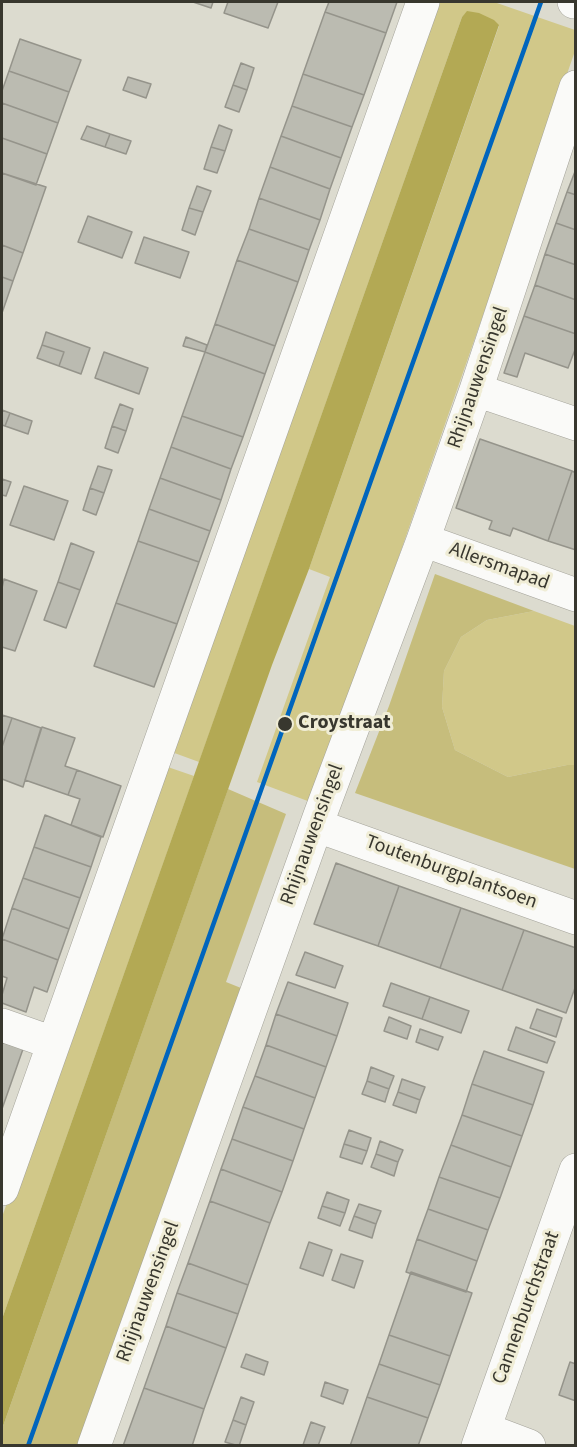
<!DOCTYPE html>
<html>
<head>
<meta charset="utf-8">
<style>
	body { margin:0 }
	#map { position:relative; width:577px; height:1447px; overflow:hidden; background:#dcdbcf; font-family:"Source Sans 3",sans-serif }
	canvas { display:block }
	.frame { position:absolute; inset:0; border:3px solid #38372e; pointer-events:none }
</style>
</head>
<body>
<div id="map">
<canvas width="577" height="1447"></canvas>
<div class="frame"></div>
</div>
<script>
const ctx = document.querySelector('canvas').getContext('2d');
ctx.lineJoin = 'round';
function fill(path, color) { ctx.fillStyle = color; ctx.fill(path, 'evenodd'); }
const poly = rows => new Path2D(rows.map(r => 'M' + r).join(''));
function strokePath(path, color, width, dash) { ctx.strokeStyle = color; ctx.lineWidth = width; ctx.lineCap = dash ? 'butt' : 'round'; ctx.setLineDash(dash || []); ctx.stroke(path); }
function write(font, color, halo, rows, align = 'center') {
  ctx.font = font + ' "Source Sans 3",sans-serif'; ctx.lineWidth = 6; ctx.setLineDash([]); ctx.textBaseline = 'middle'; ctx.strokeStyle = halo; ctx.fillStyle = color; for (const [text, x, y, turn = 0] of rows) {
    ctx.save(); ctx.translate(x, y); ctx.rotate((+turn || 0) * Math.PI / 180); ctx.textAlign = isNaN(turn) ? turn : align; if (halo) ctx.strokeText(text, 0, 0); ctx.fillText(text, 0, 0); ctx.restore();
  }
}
fill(poly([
	[434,2,494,2,575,30,575,51,313,803,257,782,330,577,309,569,499,26,467,12,462,17,199,762,169,751],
	[534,611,575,626,575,765,567,765,508,777,455,750,442,707,444,671,461,637,487,620],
	[162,765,194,776,2,1319,2,1217]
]), '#d1c889');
fill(poly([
	[435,574,534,611,487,620,461,637,444,671,442,707,455,750,508,777,567,765,575,765,575,869,355,793,389,706],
	[228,789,286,814,226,982,246,990,83,1445,2,1446,2,1429]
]), '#c6bd7c');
fill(poly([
	[467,11,479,13,494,20,499,25,309,569,272,665,2,1429,2,1319,462,17]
]), '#b3a954');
const building = poly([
	[193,2,213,2,211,8,193,2],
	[228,2,278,2,268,28,224,13,228,2],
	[329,2,397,2,386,33,325,12,329,2],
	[325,12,386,33,364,95,303,74,325,12],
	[20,39,81,60,69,92,9,71,20,39],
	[241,63,254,68,247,90,233,85,241,63],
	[9,71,69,92,58,123,2,103,2,91,9,71],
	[303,74,364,95,352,127,292,106,303,74],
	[128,77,151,84,146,98,123,90,128,77],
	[233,85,247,90,239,112,225,107,233,85],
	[2,103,58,123,47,154,2,138,2,103],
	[292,106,352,127,341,158,281,136,292,106],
	[219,125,232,130,225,151,211,147,219,125],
	[87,126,110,134,105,147,81,139,87,126],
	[110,134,131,141,126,154,105,147,110,134],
	[281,136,341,158,330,189,270,167,281,136],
	[2,138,47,154,36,185,2,173,2,138],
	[211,147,225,151,217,173,204,169,211,147],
	[270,167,330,189,320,220,259,198,270,167],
	[576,169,576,195,567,192,576,169],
	[2,173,46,187,23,253,2,245,2,173],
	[197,186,211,191,203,212,189,208,197,186],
	[567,192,576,195,576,230,556,223,567,192],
	[259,198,320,220,309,250,249,229,259,198],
	[189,208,203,212,195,235,182,230,189,208],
	[88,216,132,232,122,258,78,242,88,216],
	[556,223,576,230,576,265,545,254,556,223],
	[249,229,309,250,298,282,237,260,249,229],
	[144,237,189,252,180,278,135,263,144,237],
	[2,245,23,253,13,281,2,277,2,245],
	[545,254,576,265,576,300,535,285,545,254],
	[237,260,298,282,275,346,215,324,237,260],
	[2,277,13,281,2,313,2,277],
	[535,285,576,300,576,334,524,316,535,285],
	[524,316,576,334,576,347,568,368,525,353,517,377,504,373,524,316],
	[215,324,275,346,265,374,205,352,215,324],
	[46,332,90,348,81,374,59,366,64,352,42,345,46,332],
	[186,337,207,345,205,352,183,346,186,337],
	[42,345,64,352,59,366,37,358,42,345],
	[104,352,148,368,139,394,95,378,104,352],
	[205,352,265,374,243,437,182,416,205,352],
	[120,404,133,409,126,431,112,426,120,404],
	[2,410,10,413,5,426,2,425,2,410],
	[10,413,32,421,28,434,5,426,10,413],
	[182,416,243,437,231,469,171,447,182,416],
	[112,426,126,431,118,453,105,448,112,426],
	[480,439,572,471,548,541,513,528,510,536,489,529,492,521,456,508,480,439],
	[171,447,231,469,221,500,160,478,171,447],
	[98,466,112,470,104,493,90,488,98,466],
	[572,471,576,473,576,550,548,541,572,471],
	[160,478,221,500,210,531,149,509,160,478],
	[2,479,11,482,6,496,2,495,2,479],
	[24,486,68,501,54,540,10,525,24,486],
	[90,488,104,493,96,515,83,510,90,488],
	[149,509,210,531,199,562,138,541,149,509],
	[138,541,199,562,177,624,116,603,138,541],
	[71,543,94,552,80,590,58,582,71,543],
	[4,579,37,591,15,651,2,647,2,588,4,579],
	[58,582,80,590,66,628,44,620,58,582],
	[116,603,177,624,154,687,94,666,116,603],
	[2,715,12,718,2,747,2,715],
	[12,718,41,728,23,787,2,779,2,747,12,718],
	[42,727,75,738,65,766,77,770,68,795,25,780,42,727],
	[77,770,121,786,103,837,71,825,80,799,68,795,77,770],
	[45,815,101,837,91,867,34,847,45,815],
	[34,847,91,867,80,898,23,878,34,847],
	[336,863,399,886,378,946,314,924,336,863],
	[23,878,80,898,69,929,12,908,23,878],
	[399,886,461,908,440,968,378,946,399,886],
	[12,908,69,929,58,960,2,939,12,908],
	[461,908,524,930,502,990,440,968,461,908],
	[524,930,576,948,576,985,566,1013,502,990,524,930],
	[2,939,58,960,47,992,34,987,26,1012,2,1003,2,995,7,978,2,976,2,939],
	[305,952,343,966,335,988,296,975,305,952],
	[288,982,348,1003,337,1036,276,1014,288,982],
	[391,983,430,997,422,1019,383,1006,391,983],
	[430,997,469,1011,461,1033,422,1019,430,997],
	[537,1009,562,1018,556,1037,530,1028,537,1009],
	[276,1014,337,1036,326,1067,266,1045,276,1014],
	[389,1017,411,1026,407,1039,384,1031,389,1017],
	[516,1027,555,1042,547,1063,508,1050,516,1027],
	[420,1029,443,1037,438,1050,416,1042,420,1029],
	[2,1042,23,1049,2,1109,2,1042],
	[266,1045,326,1067,315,1098,255,1076,266,1045],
	[484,1051,544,1072,533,1105,472,1084,484,1051],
	[371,1067,394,1076,389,1089,367,1081,371,1067],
	[255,1076,315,1098,304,1129,243,1107,255,1076],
	[402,1079,425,1087,420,1100,398,1092,402,1079],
	[367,1081,389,1089,385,1102,362,1094,367,1081],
	[472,1084,533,1105,522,1136,462,1115,472,1084],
	[398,1092,420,1100,416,1113,393,1105,398,1092],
	[243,1107,304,1129,293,1161,232,1139,243,1107],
	[462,1115,522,1136,511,1167,451,1145,462,1115],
	[349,1130,371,1138,367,1151,344,1144,349,1130],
	[232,1139,293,1161,282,1192,221,1169,232,1139],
	[380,1141,403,1150,398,1162,376,1154,380,1141],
	[344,1144,367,1151,362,1164,340,1157,344,1144],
	[451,1145,511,1167,500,1198,439,1177,451,1145],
	[376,1154,398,1162,394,1176,371,1167,376,1154],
	[221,1169,282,1192,270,1223,210,1201,221,1169],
	[439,1177,500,1198,488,1230,428,1209,439,1177],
	[327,1192,349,1200,345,1213,322,1206,327,1192],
	[210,1201,270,1223,248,1285,188,1263,210,1201],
	[359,1204,381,1211,376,1224,354,1216,359,1204],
	[322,1206,345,1213,340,1226,318,1218,322,1206],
	[428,1209,488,1230,477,1261,417,1239,428,1209],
	[354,1216,376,1224,372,1238,349,1230,354,1216],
	[417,1239,477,1261,466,1292,406,1272,417,1239],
	[309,1242,332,1250,323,1276,300,1268,309,1242],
	[341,1254,363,1261,354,1288,332,1280,341,1254],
	[188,1263,248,1285,238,1314,177,1293,188,1263],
	[411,1272,472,1293,450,1356,389,1335,411,1272],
	[177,1293,238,1314,226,1348,166,1326,177,1293],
	[166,1326,226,1348,204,1409,144,1388,166,1326],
	[389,1335,450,1356,440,1385,379,1364,389,1335],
	[246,1354,268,1362,264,1375,241,1367,246,1354],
	[570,1362,576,1364,576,1401,559,1395,570,1362],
	[379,1364,440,1385,428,1418,367,1397,379,1364],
	[325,1382,348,1390,343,1404,321,1396,325,1382],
	[144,1388,204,1409,192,1446,123,1446,144,1388],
	[241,1397,254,1402,246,1425,233,1420,241,1397],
	[367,1397,428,1418,418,1446,350,1446,367,1397],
	[233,1420,246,1425,239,1446,225,1442,233,1420],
	[311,1422,325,1427,318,1446,303,1445,311,1422]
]);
fill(building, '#bbbbb1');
strokePath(building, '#95948b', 1.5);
const street = poly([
	[574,2,576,2],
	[476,390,576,424],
	[423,540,576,595],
	[326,829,576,918],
	[2,1025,53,1043],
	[2,1189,423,2],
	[484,1429,529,1446],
	[94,1446,320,815,423,540,476,390,576,87],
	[478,1446,576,1170]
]);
strokePath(street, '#a4a39a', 34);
strokePath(street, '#fafaf8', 33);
strokePath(poly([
	[28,1446,541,2]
]), '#0065bd', 4.5);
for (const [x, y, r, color] of [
	[285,724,8,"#38372e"]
]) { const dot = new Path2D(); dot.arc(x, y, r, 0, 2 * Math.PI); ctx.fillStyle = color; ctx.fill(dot); strokePath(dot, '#f0edd6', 2); }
write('20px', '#38372e', '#f0edd6', [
	["Rhijnauwensingel",479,378,-71],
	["Allersmapad",499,567,20],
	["Rhijnauwensingel",313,835,-70],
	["Toutenburgplantsoen",451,873,20],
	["Rhijnauwensingel",149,1292,-70],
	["Cannenburchstraat",527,1308,-70]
]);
write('bold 20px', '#38372e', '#f0edd6', [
	["Croystraat",298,724]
], 'left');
</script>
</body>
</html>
